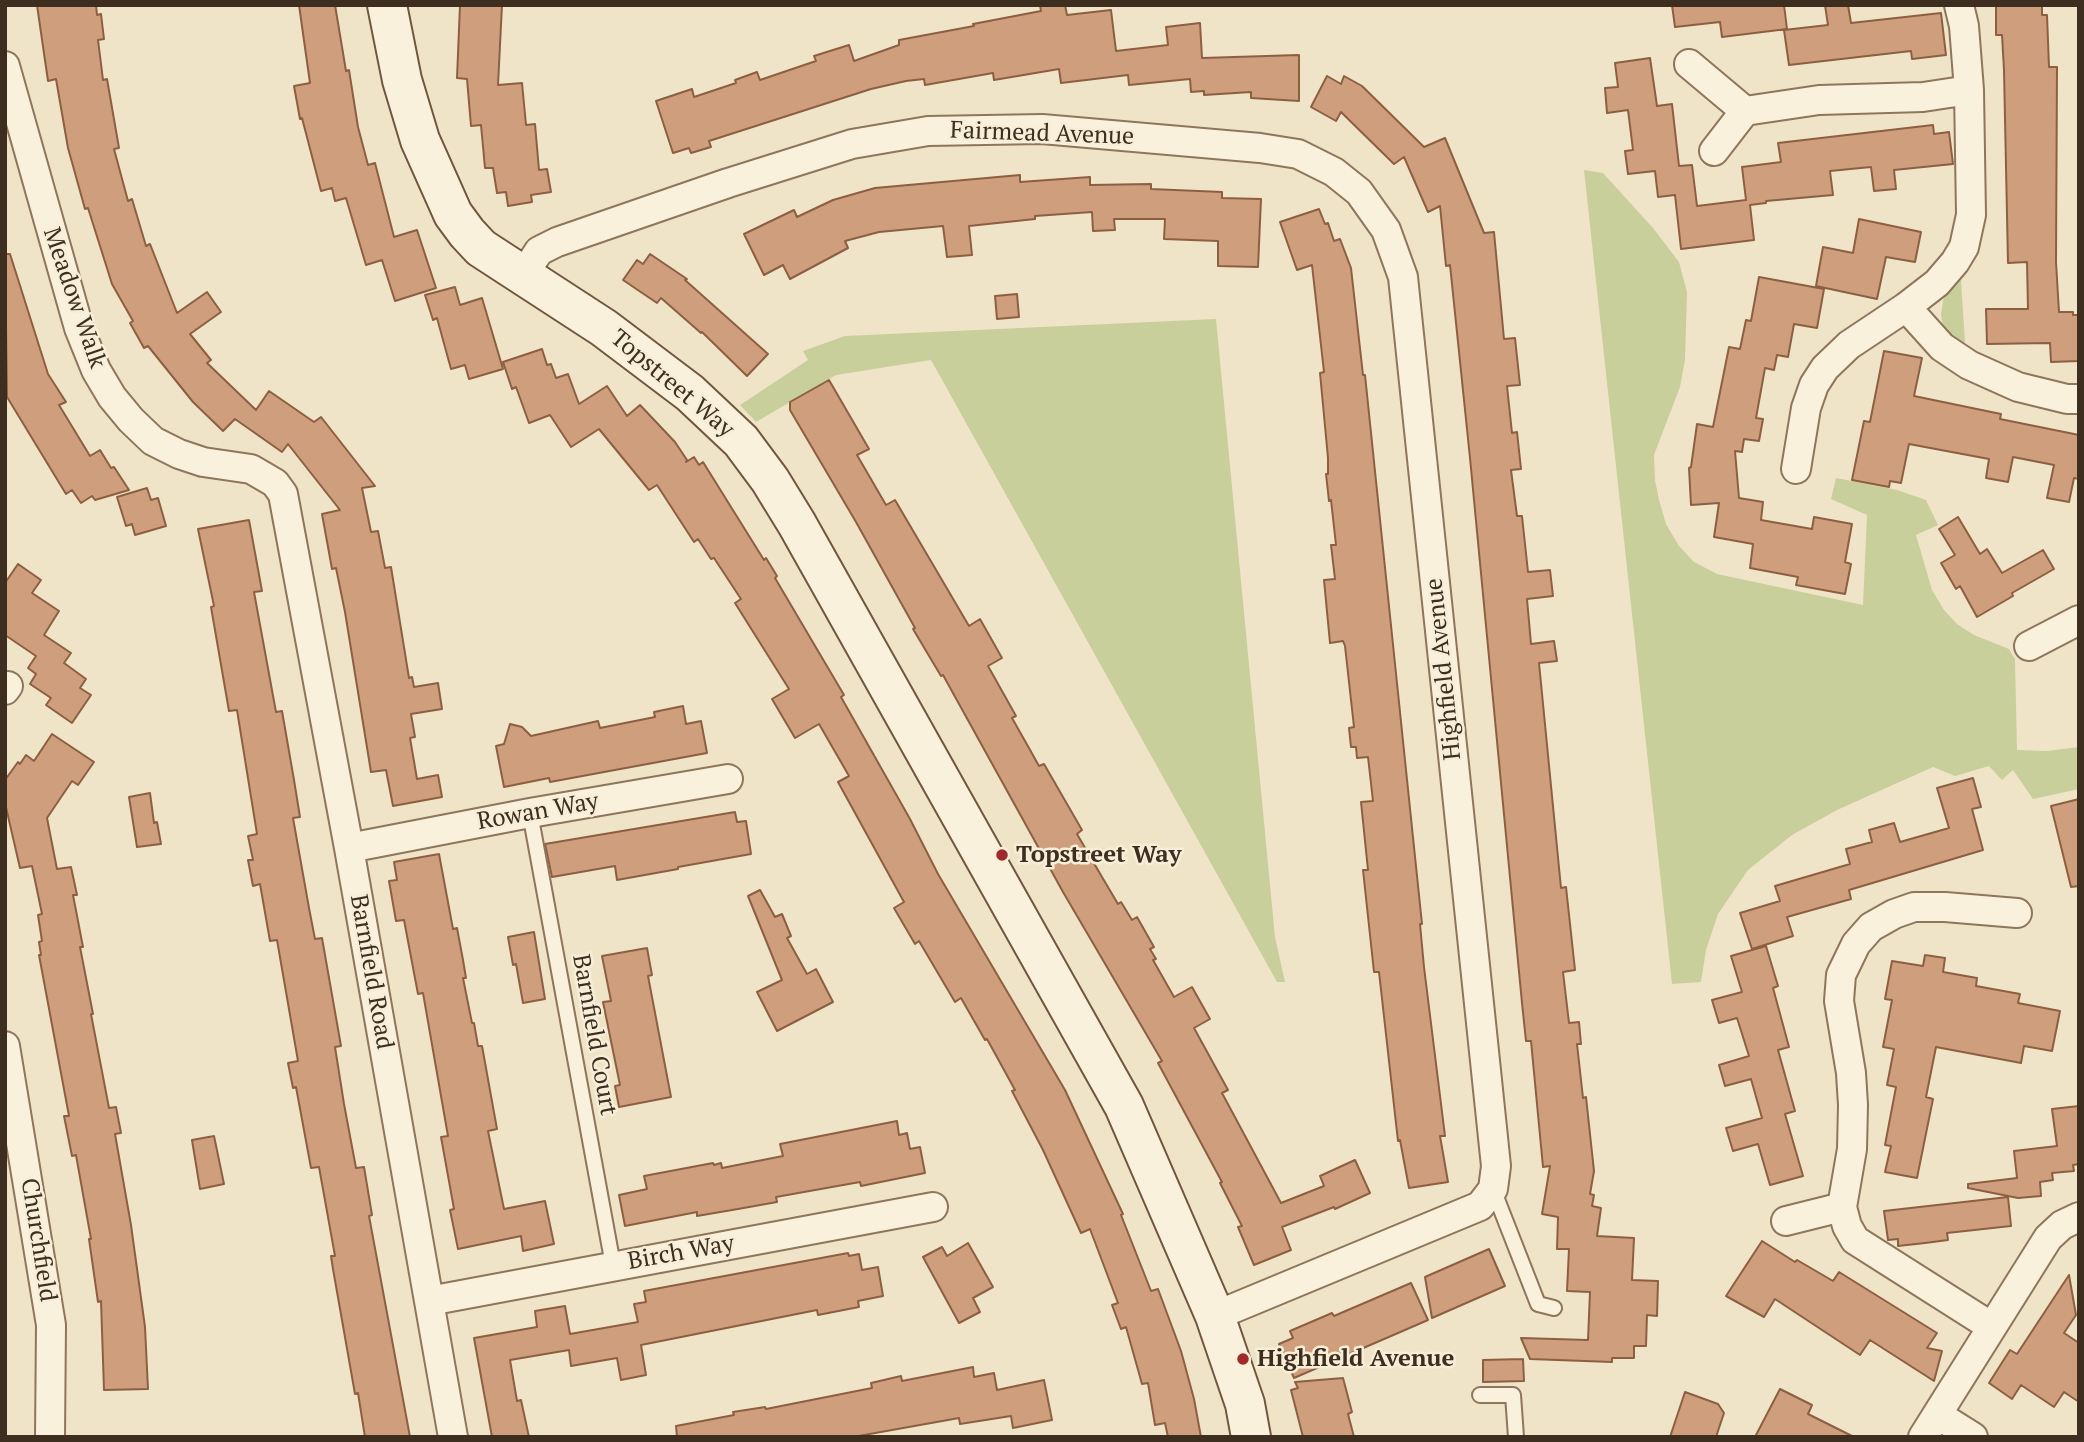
<!DOCTYPE html>
<html>
<head>
<meta charset="utf-8">
<style>
	body { margin:0 }
	#map { position:relative; width:2084px; height:1442px; overflow:hidden; background:#f0e4c8; font-family:"PT Serif",serif }
	canvas { display:block }
	.frame { position:absolute; inset:0; border:7px solid #3d2e20; pointer-events:none }
</style>
</head>
<body>
<div id="map">
<canvas width="2084" height="1442"></canvas>
<div class="frame"></div>
</div>
<script>
const ctx = document.querySelector('canvas').getContext('2d');
ctx.lineJoin = 'round';
function fill(path, color) { ctx.fillStyle = color; ctx.fill(path, 'evenodd'); }
const poly = rows => new Path2D(rows.map(r => 'M' + r).join(''));
function strokePath(path, color, width, dash) { ctx.strokeStyle = color; ctx.lineWidth = width; ctx.lineCap = dash ? 'butt' : 'round'; ctx.setLineDash(dash || []); ctx.stroke(path); }
function write(font, color, halo, rows, align = 'center') {
  ctx.font = font + ' "PT Serif",serif'; ctx.lineWidth = 5; ctx.setLineDash([]); ctx.textBaseline = 'middle'; ctx.strokeStyle = halo; ctx.fillStyle = color; for (const [text, x, y, turn = 0] of rows) {
    ctx.save(); ctx.translate(x, y); ctx.rotate((+turn || 0) * Math.PI / 180); ctx.textAlign = isNaN(turn) ? turn : align; if (halo) ctx.strokeText(text, 0, 0); ctx.fillText(text, 0, 0); ctx.restore();
  }
}
fill(poly([
	[1584,170,1603,173,1653,228,1679,262,1687,292,1685,360,1680,387,1654,455,1655,480,1659,500,1666,524,1679,546,1694,562,1717,574,1863,605,1867,515,1831,499,1836,478,1897,490,1926,500,1938,525,1916,535,1932,590,1944,610,1957,624,1974,635,2009,649,2015,659,2017,750,2047,751,2079,747,2079,789,2033,799,2013,770,2002,780,1989,766,1955,776,1933,767,1837,810,1792,835,1748,870,1718,914,1706,950,1701,982,1672,984],
	[1959,274,1961,280,1965,342,1958,346,1943,327,1941,314,1943,301,1950,285],
	[1216,319,1275,937,1285,982,1277,982,931,360,836,375,756,422,740,405,808,360,803,351,845,336]
]), '#c9cf9b');
const building = poly([
	[37,5,96,5,97,15,101,14,104,39,98,40,103,80,107,79,119,148,114,149,128,201,132,199,146,246,150,244,177,313,207,292,221,312,190,334,211,360,207,363,256,410,269,391,314,422,321,417,375,486,362,488,371,532,378,531,385,568,391,567,409,678,412,677,414,687,438,683,442,709,411,714,415,737,410,738,417,779,438,775,442,797,393,806,386,770,371,772,345,612,336,568,332,569,322,514,340,510,288,444,282,452,235,419,223,431,193,402,148,346,144,348,130,323,133,321,112,284,88,208,85,209,68,148,56,79,48,81,37,5],
	[299,5,335,5,346,71,349,70,358,127,368,165,375,163,394,237,417,230,436,288,395,301,382,260,366,265,346,198,335,201,332,188,321,191,302,118,300,119,294,86,310,83,299,5],
	[460,5,502,5,498,85,522,83,526,125,535,124,539,170,547,169,551,192,531,195,532,202,508,206,506,192,497,193,493,168,485,168,481,125,471,126,467,79,457,78,460,5],
	[1040,5,1065,5,1067,15,1111,10,1116,51,1168,45,1166,27,1200,23,1202,58,1299,55,1299,101,1251,98,1251,92,1204,95,1204,91,1191,92,1190,79,1129,85,1128,75,1061,83,1059,69,994,80,993,73,925,85,924,79,906,81,871,89,709,141,711,147,691,153,689,148,673,153,656,101,692,89,694,97,736,83,735,80,757,72,760,80,816,61,814,56,849,45,854,61,899,45,899,40,974,26,973,24,1041,11,1040,5],
	[1672,5,1784,5,1787,29,1722,37,1720,22,1675,27,1672,5],
	[1825,5,1848,5,1851,23,1941,13,1946,55,1912,59,1911,51,1789,65,1784,30,1828,25,1825,5],
	[1996,5,2042,5,2042,15,2047,15,2049,67,2057,67,2056,262,2059,312,2073,312,2073,315,2079,315,2079,361,2051,362,2050,343,1987,344,1986,309,2028,309,2027,262,2008,263,2004,70,2002,35,1996,35,1996,5],
	[1650,58,1657,106,1672,104,1679,166,1692,165,1697,206,1746,200,1742,167,1781,162,1778,143,1933,125,1934,134,1949,132,1953,164,1894,170,1896,189,1874,191,1871,167,1830,171,1833,195,1766,201,1766,203,1750,205,1754,240,1681,249,1675,195,1658,197,1655,171,1628,174,1625,151,1633,150,1628,110,1607,113,1605,88,1618,87,1615,63,1650,58],
	[1327,76,1341,84,1344,76,1362,86,1424,147,1445,138,1484,233,1494,232,1504,339,1515,338,1520,385,1507,386,1512,433,1517,432,1521,469,1511,470,1517,516,1522,516,1528,572,1550,570,1553,596,1527,599,1531,644,1554,641,1557,661,1539,663,1561,888,1566,887,1575,970,1563,972,1569,1023,1579,1022,1581,1044,1577,1044,1583,1098,1586,1097,1594,1171,1590,1194,1594,1195,1592,1206,1601,1208,1597,1236,1634,1238,1632,1280,1658,1281,1657,1316,1647,1315,1646,1346,1634,1346,1634,1358,1612,1358,1612,1362,1530,1359,1521,1338,1588,1340,1590,1292,1567,1291,1569,1249,1557,1249,1558,1217,1542,1214,1550,1166,1543,1167,1531,1041,1526,1041,1522,1003,1470,458,1450,265,1446,266,1440,206,1428,212,1404,157,1394,164,1341,112,1336,121,1311,107,1327,76],
	[1020,175,1020,182,1090,177,1090,185,1151,184,1151,189,1222,192,1222,198,1261,199,1258,267,1218,266,1218,241,1164,239,1165,219,1114,219,1115,230,1093,231,1092,212,1035,216,1035,219,969,226,972,255,960,256,947,257,943,226,879,232,845,241,848,248,790,279,783,265,764,275,744,234,794,210,797,217,833,200,875,188,1020,175],
	[1319,209,1325,224,1328,223,1334,241,1340,239,1351,268,1363,375,1365,375,1422,924,1420,924,1424,967,1445,1136,1440,1136,1448,1182,1409,1188,1400,1140,1398,1141,1379,972,1374,972,1363,870,1368,870,1361,802,1373,801,1368,757,1357,758,1356,747,1351,747,1349,728,1354,727,1345,646,1343,641,1330,643,1324,580,1335,579,1331,545,1336,545,1331,500,1329,501,1326,474,1328,474,1328,458,1320,373,1324,372,1312,265,1297,270,1280,222,1319,209],
	[1859,219,1921,232,1915,262,1886,257,1877,299,1816,286,1823,247,1853,253,1859,219],
	[5,254,10,254,48,374,66,402,59,405,90,456,100,450,111,468,114,467,129,490,95,500,92,496,81,503,72,490,66,494,7,397,5,254],
	[650,254,687,279,685,280,768,354,747,376,702,332,701,333,661,298,657,303,623,280,637,260,643,264,650,254],
	[1759,277,1824,289,1817,328,1794,324,1788,357,1777,355,1774,370,1765,368,1756,418,1763,419,1759,441,1744,439,1742,452,1735,451,1739,498,1763,502,1761,520,1812,529,1814,517,1852,524,1845,562,1851,564,1845,594,1796,585,1798,577,1750,568,1753,544,1714,537,1719,503,1691,505,1689,468,1691,467,1697,424,1713,427,1729,347,1740,349,1746,320,1751,321,1759,277],
	[455,287,460,305,482,298,503,369,469,379,465,365,451,369,437,318,433,320,425,295,455,287],
	[1017,294,1019,317,997,319,995,296,1017,294],
	[542,349,547,365,551,364,556,378,568,374,579,404,607,386,627,416,640,405,675,442,687,460,686,462,694,457,699,465,703,462,764,560,766,558,777,576,775,578,844,695,841,697,910,819,938,874,1065,1090,1123,1214,1121,1215,1151,1291,1158,1289,1181,1351,1194,1399,1201,1437,1168,1437,1165,1423,1155,1425,1148,1383,1142,1384,1126,1327,1121,1329,1112,1305,1118,1303,1090,1229,1081,1233,1043,1150,1012,1091,1015,1090,987,1039,985,1040,961,998,955,1002,919,941,915,944,894,908,904,902,838,782,849,776,819,724,795,738,772,699,789,689,735,603,741,599,714,558,711,559,698,539,694,542,657,485,649,490,599,429,571,447,550,415,529,423,516,387,512,389,503,362,542,349],
	[1884,351,1922,358,1914,396,2001,414,2000,419,2079,435,2079,479,2074,478,2069,502,2047,498,2054,465,2013,457,2008,482,1986,478,1989,459,1909,444,1901,483,1890,481,1889,487,1852,480,1864,421,1870,422,1884,351],
	[829,380,869,449,857,455,886,505,895,500,969,626,980,619,1002,658,988,666,1016,716,1012,718,1029,748,1039,766,1044,764,1082,830,1077,834,1102,877,1118,904,1121,902,1132,920,1137,917,1154,947,1150,949,1156,959,1153,960,1174,997,1192,987,1210,1019,1194,1028,1228,1090,1222,1093,1281,1203,1324,1186,1320,1176,1355,1160,1370,1193,1335,1209,1334,1207,1282,1227,1291,1250,1254,1265,1238,1227,1242,1226,1220,1183,1222,1182,1158,1063,1162,1061,1063,892,943,675,941,676,913,629,915,628,856,522,790,410,790,402,829,380],
	[147,488,151,500,158,498,166,526,135,535,132,524,126,526,117,497,147,488],
	[1958,517,1980,554,1987,549,2002,573,2043,550,2054,569,2012,593,2013,596,1977,617,1960,586,1956,589,1941,563,1955,555,1939,529,1958,517],
	[249,520,262,591,254,592,276,712,282,711,294,780,300,817,293,818,309,908,315,939,322,938,341,1046,335,1047,344,1104,356,1168,364,1167,372,1215,369,1216,410,1437,365,1437,358,1393,355,1394,333,1269,331,1256,335,1256,319,1167,311,1168,296,1087,293,1088,288,1063,298,1061,277,940,270,941,260,884,253,886,248,860,253,860,248,836,257,834,237,710,229,711,211,607,214,606,198,529,249,520],
	[18,564,41,580,32,593,59,611,44,635,71,653,64,663,86,679,80,688,91,695,72,723,46,705,51,698,30,684,36,674,28,668,36,656,5,635,5,583,18,564],
	[683,706,686,724,701,721,707,753,550,782,549,778,504,787,496,746,504,744,510,724,522,727,531,736,598,721,600,728,655,717,654,712,683,706],
	[52,734,94,762,78,785,72,781,47,818,57,869,71,867,77,895,73,895,83,947,80,947,93,1014,91,1014,109,1108,116,1107,121,1133,115,1134,131,1225,145,1327,148,1389,104,1390,101,1301,98,1302,89,1239,91,1239,76,1155,72,1156,64,1116,69,1116,39,955,41,955,39,942,42,941,38,915,42,914,32,866,20,868,5,803,5,780,18,762,20,764,26,755,34,761,52,734],
	[1973,778,1981,807,1972,809,1983,850,1849,890,1851,899,1787,917,1793,936,1752,949,1740,913,1780,901,1775,886,1850,864,1846,849,1872,842,1869,830,1894,823,1900,842,1949,828,1937,788,1973,778],
	[150,793,154,823,157,822,161,844,137,847,129,797,150,793],
	[2079,799,2079,886,2071,887,2051,806,2079,799],
	[735,812,737,822,746,821,751,854,678,867,678,869,617,880,615,866,552,877,545,844,735,812],
	[439,854,453,929,457,928,463,960,466,978,463,978,472,1023,474,1023,478,1046,482,1046,497,1129,488,1131,504,1209,545,1201,554,1244,523,1251,521,1236,458,1249,450,1210,454,1209,441,1137,448,1136,423,993,418,994,404,920,396,921,389,881,397,880,394,862,439,854],
	[760,890,775,917,782,914,791,936,787,938,807,974,816,969,833,1002,777,1031,757,992,782,980,748,896,760,890],
	[534,932,545,999,523,1003,516,964,513,965,508,937,534,932],
	[1766,946,1778,986,1773,988,1789,1047,1778,1050,1795,1111,1785,1114,1803,1176,1770,1185,1758,1144,1733,1151,1726,1128,1762,1118,1751,1079,1725,1086,1719,1065,1749,1056,1737,1018,1719,1023,1712,1000,1742,992,1731,956,1766,946],
	[647,948,652,975,648,976,671,1097,619,1107,615,1086,620,1085,603,1002,611,1001,602,956,647,948],
	[1925,955,1945,958,1943,972,1977,978,1976,986,2020,994,2018,1003,2060,1011,2052,1051,2024,1046,2021,1063,1936,1047,1926,1097,1933,1099,1917,1178,1885,1172,1891,1146,1885,1145,1896,1087,1887,1085,1894,1049,1883,1047,1892,1000,1885,999,1892,961,1923,966,1925,955],
	[2079,1106,2079,1164,2073,1165,2074,1171,2052,1173,2053,1180,2040,1182,2041,1196,2018,1198,1968,1188,1968,1184,2017,1178,2014,1151,2057,1146,2052,1109,2079,1106],
	[897,1121,899,1135,907,1133,910,1149,920,1147,925,1173,861,1186,860,1182,776,1197,777,1202,738,1209,697,1216,697,1212,625,1226,619,1195,647,1189,644,1176,713,1163,714,1165,721,1163,722,1168,783,1156,780,1144,897,1121],
	[214,1136,224,1184,200,1189,192,1140,214,1136],
	[2008,1197,2011,1226,1947,1233,1948,1240,1925,1243,1898,1246,1898,1239,1888,1240,1884,1211,2008,1197],
	[1762,1241,1795,1262,1797,1260,1833,1281,1839,1272,1937,1333,1927,1348,1942,1351,1934,1381,1870,1340,1860,1355,1775,1299,1764,1317,1726,1296,1762,1241],
	[968,1243,993,1287,973,1298,980,1312,959,1323,923,1257,942,1247,947,1256,968,1243],
	[1489,1249,1505,1286,1432,1318,1425,1277,1489,1249],
	[848,1253,849,1256,859,1254,862,1270,878,1267,883,1296,858,1301,859,1307,818,1315,817,1310,641,1345,646,1375,621,1380,617,1358,571,1366,569,1350,510,1360,517,1401,521,1400,529,1437,492,1437,474,1338,537,1327,535,1311,565,1306,570,1334,638,1322,634,1304,646,1302,644,1291,848,1253],
	[2069,1275,2076,1315,2064,1333,2079,1343,2079,1402,2064,1392,2054,1407,2021,1385,2012,1399,1989,1383,2010,1350,2017,1354,2069,1275],
	[1411,1283,1428,1320,1294,1378,1279,1344,1293,1338,1290,1331,1332,1313,1334,1316,1411,1283],
	[1523,1359,1524,1381,1483,1382,1483,1360,1523,1359],
	[973,1367,974,1377,994,1373,997,1390,1044,1380,1052,1420,1013,1428,1011,1416,960,1424,959,1418,853,1437,677,1437,676,1426,734,1415,733,1412,765,1407,766,1409,872,1388,871,1383,901,1376,902,1381,973,1367],
	[1343,1378,1352,1412,1348,1414,1354,1437,1303,1437,1291,1390,1298,1388,1295,1382,1343,1378],
	[1780,1389,1812,1405,1808,1414,1854,1437,1755,1437,1780,1389],
	[1685,1392,1718,1404,1724,1413,1716,1437,1670,1437,1685,1392]
]);
fill(building, '#cf9f7d');
strokePath(building, '#8d5f41', 2);
const lane = poly([
	[530,813,613,1265],
	[1493,1189,1538,1304,1554,1308],
	[1480,1395,1513,1395,1516,1437]
]);
const street = poly([
	[1959,5,1964,26,1969,90,1971,215,1964,247,1955,262,1937,283,1906,307,1942,347,1969,365,2018,387,2067,399,2079,399],
	[1689,64,1745,111,1819,100,1923,97,1969,90],
	[5,66,79,328,96,370,112,397,131,420,153,441,179,454,203,462,251,469,275,483,283,494,349,848,453,1437],
	[1714,151,1745,111],
	[524,274,539,251,557,242,728,183,852,144,928,131,1042,129,1260,148,1298,154,1334,172,1359,192,1386,230,1403,277,1496,1166,1493,1189,1480,1206,1215,1316],
	[1796,469,1806,408,1814,385,1825,368,1849,345,1906,307],
	[2029,646,2079,620],
	[5,690,8,686],
	[349,848,530,813,728,779],
	[5,1046,51,1325,50,1437],
	[1786,1221,1842,1207],
	[429,1301,933,1207],
	[1992,1327,1855,1240,1847,1226,1842,1207,1852,1149,1853,1105,1851,1073,1839,1001,1841,975,1856,944,1871,927,1894,914,1914,907,1945,907,2017,913],
	[1938,1415,1973,1437],
	[1923,1437,2048,1238,2062,1225,2079,1217]
]);
const secondary = poly([
	[387,5,402,80,420,140,453,214,467,233,481,248,604,328,690,393,741,441,770,480,797,524,1124,1106,1215,1316,1245,1404,1251,1437]
]);
strokePath(lane, '#8d765c', 18);
strokePath(street, '#8d765c', 32);
strokePath(secondary, '#6f573f', 42);
strokePath(lane, '#faf1dc', 14);
strokePath(street, '#faf1dc', 28);
strokePath(secondary, '#faf1dc', 38);
for (const [x, y, r, color] of [
	[1002,855,7,"#9e2a2b"],
	[1243,1359,7,"#9e2a2b"]
]) { const dot = new Path2D(); dot.arc(x, y, r, 0, 2 * Math.PI); ctx.fillStyle = color; ctx.fill(dot); strokePath(dot, '#f7eed8', 2.5); }
write('24px', '#3d2e20', '#f7eed8', [
	["Fairmead Avenue",1042,134,2],
	["Meadow Walk",74,298,71],
	["Topstreet Way",672,384,40],
	["Highfield Avenue",1444,669,-96],
	["Rowan Way",538,812,-10],
	["Barnfield Road",371,972,80],
	["Barnfield Court",594,1035,80],
	["Churchfield",38,1240,81],
	["Birch Way",681,1253,-10]
]);
write('bold 24px', '#3d2e20', '#f7eed8', [
	["Topstreet Way",1016,855],
	["Highfield Avenue",1257,1359]
], 'left');
</script>
</body>
</html>
